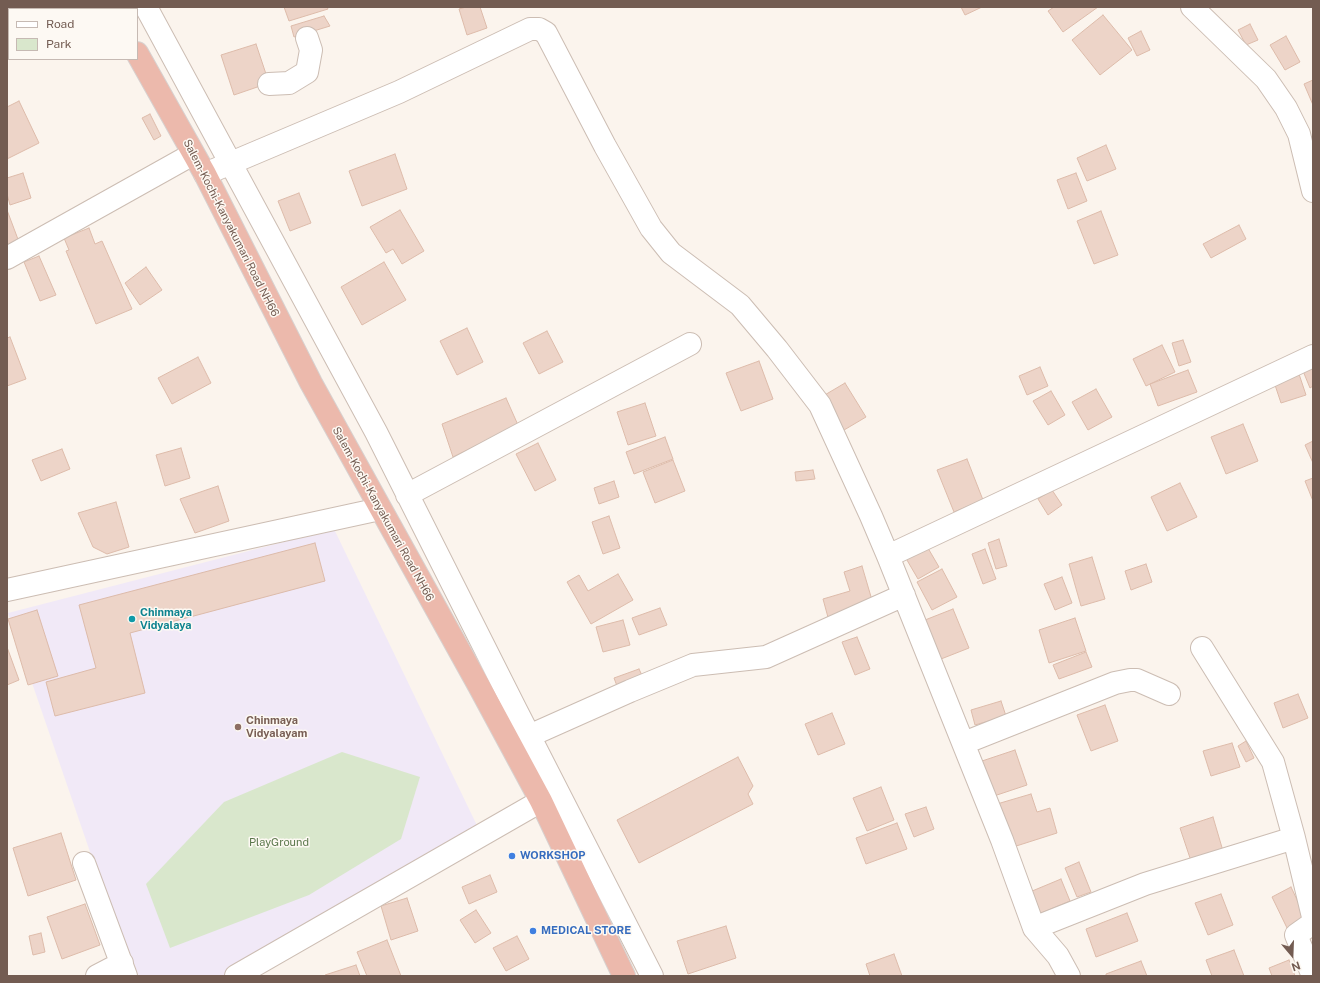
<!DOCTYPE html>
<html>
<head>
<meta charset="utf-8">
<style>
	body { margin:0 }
	#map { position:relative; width:1320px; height:983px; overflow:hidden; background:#fbf4ed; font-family:"Public Sans",sans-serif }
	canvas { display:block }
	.frame { position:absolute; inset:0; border:8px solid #735c52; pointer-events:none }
	.legend { position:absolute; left:8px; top:8px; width:130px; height:52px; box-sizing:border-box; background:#fdf9f3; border:1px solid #c6bab3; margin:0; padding:5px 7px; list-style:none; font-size:12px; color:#735c52 }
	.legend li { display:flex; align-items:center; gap:8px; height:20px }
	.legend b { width:20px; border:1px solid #c6bab3 }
	.north { position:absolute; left:1272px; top:935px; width:40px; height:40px; -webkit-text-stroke:3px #fdf9f3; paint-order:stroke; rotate:161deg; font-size:11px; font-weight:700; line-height:16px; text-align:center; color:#735c52 }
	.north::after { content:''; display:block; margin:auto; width:14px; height:18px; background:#735c52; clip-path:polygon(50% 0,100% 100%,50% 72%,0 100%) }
</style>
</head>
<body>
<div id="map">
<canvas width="1320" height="983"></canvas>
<div class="frame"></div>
<ul class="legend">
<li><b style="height:5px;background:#fff"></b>Road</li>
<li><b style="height:11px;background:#d9e7cc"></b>Park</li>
</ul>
<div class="north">N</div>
</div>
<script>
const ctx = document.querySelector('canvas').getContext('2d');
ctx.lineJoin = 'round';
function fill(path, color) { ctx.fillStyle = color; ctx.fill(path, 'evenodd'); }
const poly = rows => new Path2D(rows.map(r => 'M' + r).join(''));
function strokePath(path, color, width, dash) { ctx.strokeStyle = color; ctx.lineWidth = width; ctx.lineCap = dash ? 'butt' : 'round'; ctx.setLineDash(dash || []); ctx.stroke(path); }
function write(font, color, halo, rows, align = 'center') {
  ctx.font = font + ' "Public Sans",sans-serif'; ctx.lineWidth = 3; ctx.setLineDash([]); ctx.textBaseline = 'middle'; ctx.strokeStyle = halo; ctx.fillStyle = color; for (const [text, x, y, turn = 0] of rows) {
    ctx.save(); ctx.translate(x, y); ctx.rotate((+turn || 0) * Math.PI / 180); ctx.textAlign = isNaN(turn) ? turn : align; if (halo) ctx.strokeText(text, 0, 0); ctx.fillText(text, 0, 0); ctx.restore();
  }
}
fill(poly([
	[334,529,484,840,229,976,139,976,100,881,8,613]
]), '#f1e9f7');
fill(poly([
	[342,752,420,777,401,839,309,895,170,948,146,884,224,802]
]), '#d9e7cc');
const building = poly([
	[7,7,19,7,20,9,9,9,9,46,7,47,7,7],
	[284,7,327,7,328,9,289,21,284,7],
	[466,7,480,7,487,28,467,35,459,9,466,7],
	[961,7,982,7,965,15,961,7],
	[1054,7,1098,7,1063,32,1048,11,1054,7],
	[1103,15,1132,50,1100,75,1072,40,1103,15],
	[324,16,330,26,294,37,291,26,324,16],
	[1250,24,1258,40,1246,45,1238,30,1250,24],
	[1141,31,1150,50,1137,56,1128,38,1141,31],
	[1286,36,1300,62,1285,70,1270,45,1286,36],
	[256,44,269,83,234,95,221,55,256,44],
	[1313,80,1313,105,1304,84,1313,80],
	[19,101,39,143,7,159,7,107,19,101],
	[150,114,161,136,154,140,142,118,150,114],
	[1106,145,1116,169,1087,181,1077,158,1106,145],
	[395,154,407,189,362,206,349,171,395,154],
	[23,173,31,198,10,205,7,194,7,178,23,173],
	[1076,173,1087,201,1068,209,1057,180,1076,173],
	[299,193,311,223,290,231,278,201,299,193],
	[7,210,19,242,7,247,7,210],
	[400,210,424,251,402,264,393,249,386,253,370,227,400,210],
	[1101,211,1118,255,1094,264,1077,221,1101,211],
	[1239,225,1246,239,1211,258,1203,244,1239,225],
	[89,228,95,244,102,241,132,309,96,324,66,251,69,250,64,238,89,228],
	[39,256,56,295,40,301,24,262,39,256],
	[384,262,406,300,362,325,341,287,384,262],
	[146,267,162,290,140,305,125,283,146,267],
	[467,328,483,362,457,375,440,341,467,328],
	[547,331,563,362,539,374,523,343,547,331],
	[10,337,26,379,7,386,7,338,10,337],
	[1183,340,1191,362,1179,366,1172,343,1183,340],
	[1162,345,1175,372,1146,386,1133,359,1162,345],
	[198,357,211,383,172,404,158,378,198,357],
	[759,361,773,399,741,411,726,373,759,361],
	[1040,367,1048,386,1027,395,1019,376,1040,367],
	[1313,367,1313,386,1310,388,1303,371,1313,367],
	[1188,370,1197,392,1158,406,1150,384,1188,370],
	[1299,374,1306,395,1281,403,1274,382,1299,374],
	[845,383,866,417,839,433,818,399,845,383],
	[1096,389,1112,417,1088,430,1072,402,1096,389],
	[1051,391,1065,415,1048,425,1033,401,1051,391],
	[506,398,518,425,453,457,442,424,506,398],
	[645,403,656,436,628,445,617,412,645,403],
	[1243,424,1258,461,1226,474,1211,437,1243,424],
	[665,437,673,459,634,474,626,452,665,437],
	[1313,441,1313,463,1305,445,1313,441],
	[538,443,556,480,535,491,516,454,538,443],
	[181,448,190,478,165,486,156,455,181,448],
	[62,449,70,469,41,481,32,460,62,449],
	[967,459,983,500,954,512,937,470,967,459],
	[673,460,685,491,655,503,643,472,673,460],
	[813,470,815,479,796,481,795,472,813,470],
	[1313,478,1313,501,1305,481,1313,478],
	[614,481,619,497,599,504,594,488,614,481],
	[1180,483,1197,517,1167,531,1151,497,1180,483],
	[218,486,229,521,195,533,180,499,218,486],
	[1052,490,1062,505,1048,515,1038,499,1052,490],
	[116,502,129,547,107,554,93,547,78,513,116,502],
	[609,516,620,548,603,554,592,522,609,516],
	[999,539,1007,566,996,569,988,543,999,539],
	[315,543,325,581,130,633,145,693,55,716,46,682,96,668,79,605,315,543],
	[925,543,939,567,918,579,904,555,925,543],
	[985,549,996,579,983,584,972,554,985,549],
	[1092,557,1105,599,1081,606,1069,564,1092,557],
	[1146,564,1152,582,1131,590,1125,571,1146,564],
	[862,566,874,607,829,621,823,599,850,591,844,572,862,566],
	[942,569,957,597,932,610,917,582,942,569],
	[618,574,633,600,591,624,567,582,579,575,588,591,618,574],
	[1062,577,1072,603,1055,610,1044,584,1062,577],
	[660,608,667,625,639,635,632,618,660,608],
	[953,609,969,648,941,659,925,620,953,609],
	[37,610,58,676,28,685,8,619,37,610],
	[1075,618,1086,651,1049,663,1039,630,1075,618],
	[623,620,630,645,603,652,596,627,623,620],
	[857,637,870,669,855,675,842,642,857,637],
	[7,647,19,680,7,685,7,647],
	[1086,652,1092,667,1059,679,1053,665,1086,652],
	[639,669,646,684,620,694,614,678,639,669],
	[1298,694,1308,718,1283,728,1274,703,1298,694],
	[1001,701,1006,716,975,725,971,710,1001,701],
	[1105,705,1118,741,1091,751,1077,715,1105,705],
	[832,713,845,744,818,755,805,724,832,713],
	[1246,741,1254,758,1246,762,1238,746,1246,741],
	[1232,743,1240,767,1211,776,1203,751,1232,743],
	[1015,750,1027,785,991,797,979,762,1015,750],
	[738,757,753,786,748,794,753,804,639,863,617,820,738,757],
	[881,787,894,820,867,831,853,798,881,787],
	[1031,794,1037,812,1050,808,1057,833,1010,848,997,804,1031,794],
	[926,807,934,829,914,837,905,814,926,807],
	[1213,817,1223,851,1191,861,1180,828,1213,817],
	[897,823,907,849,866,864,856,838,897,823],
	[61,833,76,880,28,896,13,848,61,833],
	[1079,862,1091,892,1077,897,1065,868,1079,862],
	[490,875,497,892,469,904,462,887,490,875],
	[1061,879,1070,901,1034,916,1025,894,1061,879],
	[1291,887,1307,921,1288,930,1272,897,1291,887],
	[1221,894,1233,925,1208,935,1195,903,1221,894],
	[407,898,418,931,391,940,381,906,407,898],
	[85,904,100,945,62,959,47,917,85,904],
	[476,910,491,933,475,943,460,920,476,910],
	[1127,913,1138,941,1096,957,1086,929,1127,913],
	[726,926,736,958,688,974,677,941,726,926],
	[41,933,45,952,33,955,29,936,41,933],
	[517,936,529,959,506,971,493,948,517,936],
	[387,940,401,976,367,976,357,952,387,940],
	[1234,950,1244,976,1212,976,1206,960,1234,950],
	[894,954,902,976,870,976,866,964,894,954],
	[1289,960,1295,976,1272,976,1269,968,1289,960],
	[1141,961,1147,976,1106,976,1106,974,1141,961],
	[356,965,360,976,325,976,325,975,356,965]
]);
fill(building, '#edd4c8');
strokePath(building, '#dba', 1);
const street = poly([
	[146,7,376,432,516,710,652,976],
	[1192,7,1266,79,1286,108,1299,134,1313,191],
	[269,84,289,83,307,72,311,50,307,38],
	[205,174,399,92,530,29,539,29,546,33,605,146,651,228,671,253,740,305,777,349,820,405,871,516,888,556,1002,840,1034,928,1058,956,1069,976],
	[7,258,193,154],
	[407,495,690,344],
	[888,556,1313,356],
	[7,590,380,509],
	[1202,648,1273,762,1294,838,1313,917],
	[529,736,630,691,693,665,766,657,904,595],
	[964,743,1115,683,1130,680,1137,680,1169,694],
	[84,863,126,976],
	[1313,923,1296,935,1313,976],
	[1034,928,1145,884,1294,838],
	[97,976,122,963],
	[236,976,541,801]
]);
const highway = poly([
	[111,7,112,9],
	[137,53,205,174,311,383,479,686,541,801,624,976]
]);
strokePath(street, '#ccbdb3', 24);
strokePath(highway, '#d8d1cf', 24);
strokePath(street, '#fff', 22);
strokePath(highway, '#ecb9ac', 22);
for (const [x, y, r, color] of [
	[132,619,4,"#0f9aa8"],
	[238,727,4,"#8d6e63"],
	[512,856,4,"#3f7fe0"],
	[533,931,4,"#3f7fe0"]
]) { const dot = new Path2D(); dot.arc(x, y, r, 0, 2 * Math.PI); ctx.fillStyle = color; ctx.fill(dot); strokePath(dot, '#fdf9f3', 1.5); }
write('11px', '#735c52', '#fdf9f3', [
	["Salem-Kochi-Kanyakumari Road NH66",231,228,63],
	["Salem-Kochi-Kanyakumari Road NH66",383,514,61]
]);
write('bold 11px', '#0d838f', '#fdf9f3', [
	["Chinmaya",140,613],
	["Vidyalaya",140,626]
], 'left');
write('bold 11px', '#785e54', '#fdf9f3', [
	["Chinmaya",246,721],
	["Vidyalayam",246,734]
], 'left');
write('11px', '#5b784c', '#fdf9f3', [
	["PlayGround",279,843]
]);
write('bold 11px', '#366cbe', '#fdf9f3', [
	["WORKSHOP",520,856],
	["MEDICAL STORE",541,931]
], 'left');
</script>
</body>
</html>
